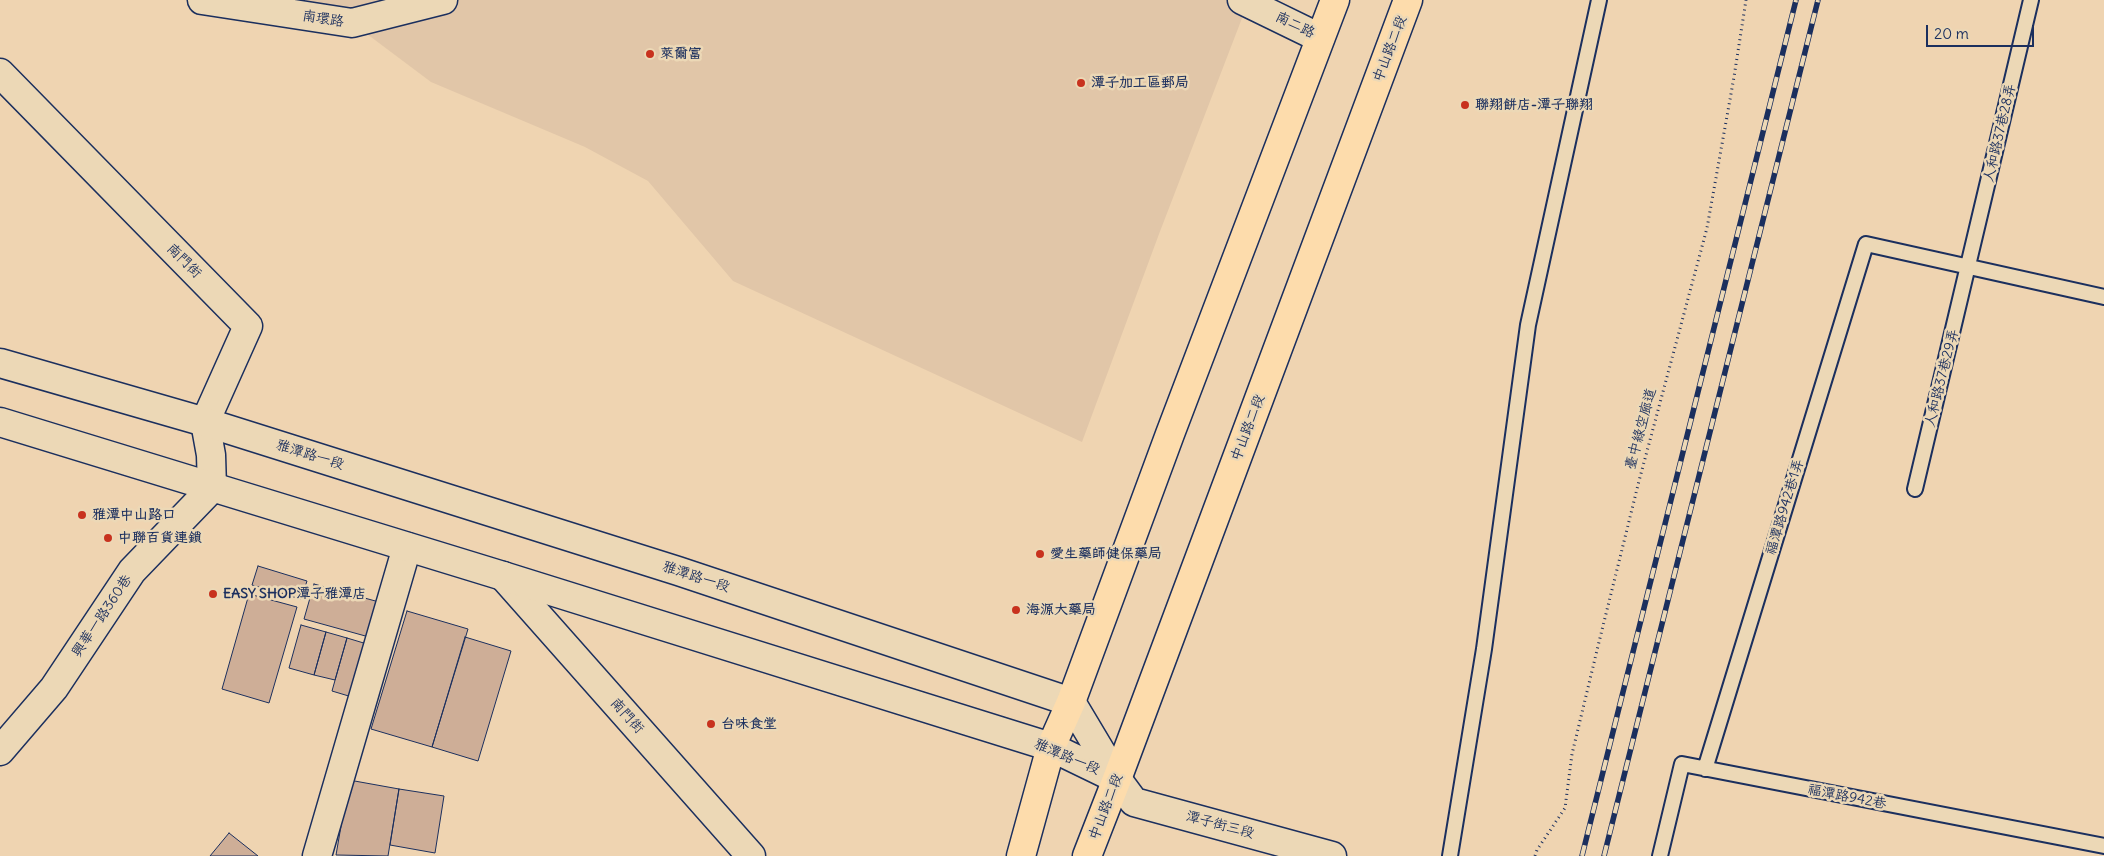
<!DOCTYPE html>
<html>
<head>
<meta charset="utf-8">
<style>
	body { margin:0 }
	#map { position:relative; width:2104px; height:856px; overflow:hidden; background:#efd4b1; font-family:Delius,sans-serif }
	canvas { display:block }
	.scale { position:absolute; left:1926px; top:25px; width:108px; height:22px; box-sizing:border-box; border:2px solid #1b2f5e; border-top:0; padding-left:6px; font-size:15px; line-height:18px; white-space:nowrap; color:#1b2f5e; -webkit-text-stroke:4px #ecd8b6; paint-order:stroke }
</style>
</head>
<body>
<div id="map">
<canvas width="2104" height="856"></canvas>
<div class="scale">20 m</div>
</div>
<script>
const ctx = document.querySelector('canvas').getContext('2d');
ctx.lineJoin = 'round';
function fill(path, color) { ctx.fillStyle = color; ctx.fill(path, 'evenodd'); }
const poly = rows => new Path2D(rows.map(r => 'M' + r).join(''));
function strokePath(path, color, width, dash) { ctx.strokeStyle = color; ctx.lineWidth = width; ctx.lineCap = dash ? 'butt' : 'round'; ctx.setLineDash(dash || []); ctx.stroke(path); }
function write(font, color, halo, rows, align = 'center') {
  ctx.font = font + ' Delius,"LXGW WenKai TC",sans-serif'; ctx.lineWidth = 5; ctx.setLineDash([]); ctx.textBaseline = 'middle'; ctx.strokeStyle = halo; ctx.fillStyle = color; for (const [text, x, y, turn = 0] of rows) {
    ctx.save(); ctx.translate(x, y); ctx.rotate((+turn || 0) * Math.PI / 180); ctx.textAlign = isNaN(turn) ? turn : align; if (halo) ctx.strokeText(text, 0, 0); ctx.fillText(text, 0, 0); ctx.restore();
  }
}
fill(poly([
	[275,0,1249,0,1159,234,1082,442,733,281,648,181,585,147,431,82,339,13]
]), '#e1c6a8');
const building = poly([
	[258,566,307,581,301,599,252,585,258,566],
	[314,584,379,602,369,637,304,619,314,584],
	[249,594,297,607,269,703,222,689,249,594],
	[407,611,468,629,432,747,371,729,407,611],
	[301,625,326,632,314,675,289,668,301,625],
	[326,632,347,638,335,680,314,675,326,632],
	[465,637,511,651,478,761,432,747,465,637],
	[347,638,367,644,352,697,332,691,347,638],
	[349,780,399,789,388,856,336,855,349,780],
	[399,789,444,796,435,853,390,845,399,789],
	[229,833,258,856,210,856,229,833]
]);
fill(building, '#ceae97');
strokePath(building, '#1b2f5e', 1);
const lane = poly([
	[1915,489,2031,0],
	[1705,769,1866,244,2104,297],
	[1450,856,1484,649,1528,325,1599,0],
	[1660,856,1682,764,2104,846]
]);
const street = poly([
	[202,0,352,23,443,0],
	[1242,0,1320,38],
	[0,73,248,326,205,422,211,455,212,488],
	[503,576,751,856],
	[317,856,407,547]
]);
const secondary = poly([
	[0,363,205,422,678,571,1071,702,1117,779,1134,802,1332,856],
	[0,422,503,576,1051,747,1117,779],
	[0,751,54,688,132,571,212,488]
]);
const primary = poly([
	[1021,856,1051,747,1071,702,1170,434,1335,0],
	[1087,856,1117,779,1408,0]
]);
strokePath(lane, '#1b2f5e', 18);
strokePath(street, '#1b2f5e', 31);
strokePath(secondary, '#1b2f5e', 31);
strokePath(primary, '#1b2f5e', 31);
strokePath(poly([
	[1535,856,1537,850,1565,808,1572,754,1599,642,1639,481,1707,228,1734,77,1746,0]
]), '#1b2f5e', 3, [1, 4]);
strokePath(lane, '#ecd8b6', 14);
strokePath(street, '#ecd8b6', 28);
strokePath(secondary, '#ecd8b6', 28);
strokePath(primary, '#fddcac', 28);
const rail = poly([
	[1582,856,1796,0],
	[1604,856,1818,0]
]);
strokePath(rail, '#1b2f5e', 5.5);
strokePath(rail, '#ecd8b6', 4, [11]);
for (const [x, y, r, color] of [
	[650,54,5,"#c8321e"],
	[1081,83,5,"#c8321e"],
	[1465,105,5,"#c8321e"],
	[82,515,5,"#c8321e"],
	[108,538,5,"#c8321e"],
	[1040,554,5,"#c8321e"],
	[213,594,5,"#c8321e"],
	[1016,610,5,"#c8321e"],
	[711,724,5,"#c8321e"]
]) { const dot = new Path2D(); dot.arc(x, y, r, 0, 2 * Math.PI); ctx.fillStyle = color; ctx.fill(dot); strokePath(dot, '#ecd8b6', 2); }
write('14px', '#1b2f5e', '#ecd8b6', [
	["南環路",323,19,9],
	["南二路",1295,25,26],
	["中山路二段",1390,49,-69],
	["人和路37巷28弄",2000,133,-77],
	["南門街",184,261,45],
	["人和路37巷29弄",1942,378,-76],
	["中山路二段",1248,428,-69],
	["臺中綠空廊道",1641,429,-75],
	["雅潭路一段",310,455,17],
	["福潭路942巷1弄",1785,507,-73],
	["雅潭路一段",696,577,18],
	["興華一路360巷",102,616,-56],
	["南門街",627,716,48],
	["雅潭路一段",1067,757,23],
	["福潭路942巷",1847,797,11],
	["中山路二段",1106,807,-69],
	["潭子街三段",1220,825,15]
]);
write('bold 14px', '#1b2f5e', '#ecd8b6', [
	["萊爾富",660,54],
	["潭子加工區郵局",1091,83],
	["聯翔餅店-潭子聯翔",1475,105],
	["雅潭中山路口",92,515],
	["中聯百貨連鎖",118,538],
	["愛生藥師健保藥局",1050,554],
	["EASY SHOP潭子雅潭店",223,594],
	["海源大藥局",1026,610],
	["台味食堂",721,724]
], 'left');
</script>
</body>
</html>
